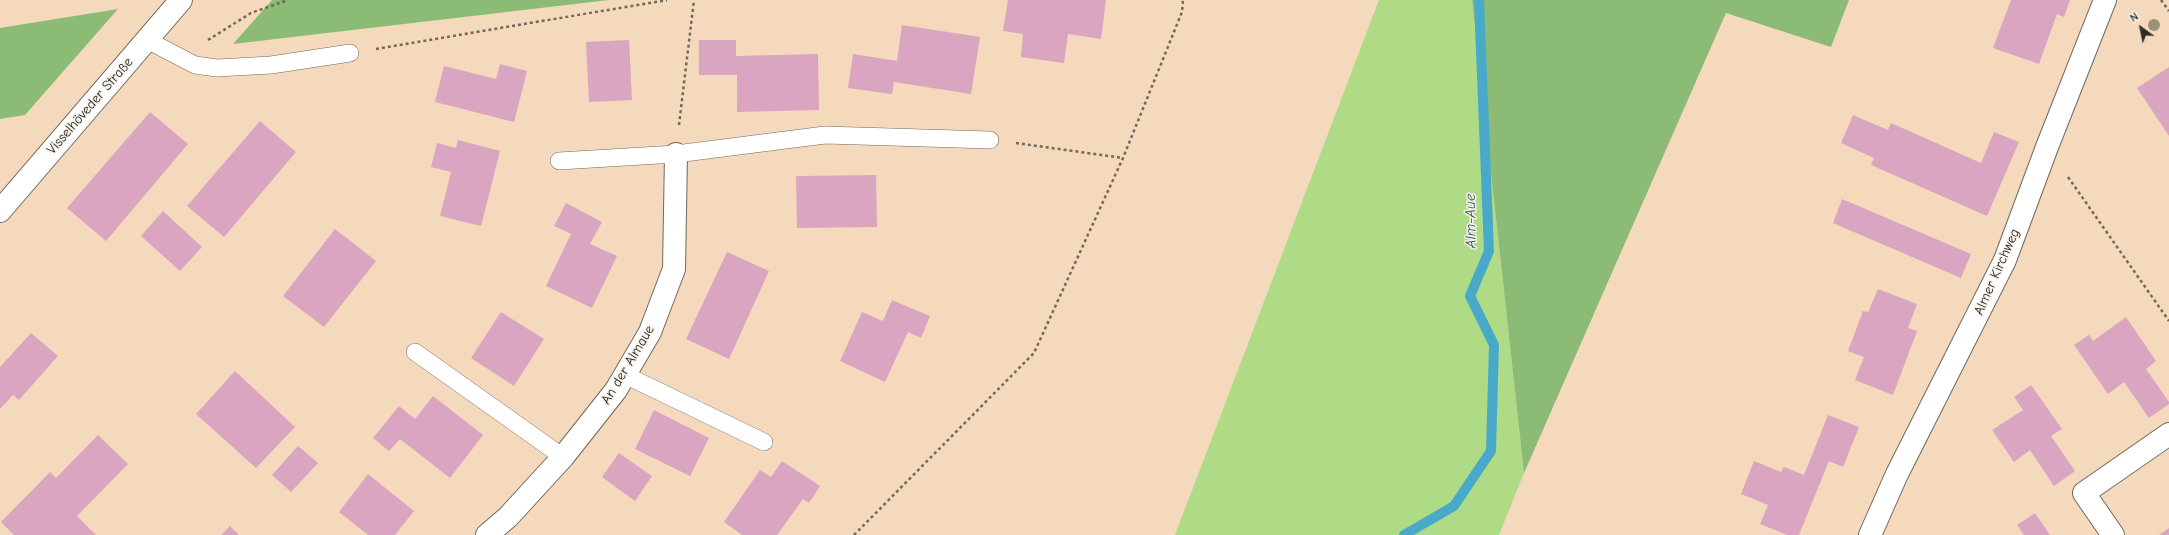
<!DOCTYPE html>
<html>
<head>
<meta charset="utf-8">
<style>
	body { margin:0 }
	#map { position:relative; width:2169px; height:535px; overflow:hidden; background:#f4d9bc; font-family:"Comic Neue",sans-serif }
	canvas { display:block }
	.north { position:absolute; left:2121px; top:8px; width:40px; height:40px; -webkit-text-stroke:3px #f7f3e8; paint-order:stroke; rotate:327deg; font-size:11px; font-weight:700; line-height:16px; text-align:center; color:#2b2b2b }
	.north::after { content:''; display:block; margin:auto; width:14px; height:18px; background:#2b2b2b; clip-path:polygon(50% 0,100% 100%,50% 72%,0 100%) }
</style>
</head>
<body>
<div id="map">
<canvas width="2169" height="535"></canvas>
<div class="north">N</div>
</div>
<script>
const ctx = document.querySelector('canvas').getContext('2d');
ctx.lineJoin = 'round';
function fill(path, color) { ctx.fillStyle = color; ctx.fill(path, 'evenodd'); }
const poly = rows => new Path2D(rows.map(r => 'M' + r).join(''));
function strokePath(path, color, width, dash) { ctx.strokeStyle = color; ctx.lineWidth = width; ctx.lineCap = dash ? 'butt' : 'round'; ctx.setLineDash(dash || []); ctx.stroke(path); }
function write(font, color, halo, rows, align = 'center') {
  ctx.font = font + ' "Comic Neue",sans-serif'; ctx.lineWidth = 3; ctx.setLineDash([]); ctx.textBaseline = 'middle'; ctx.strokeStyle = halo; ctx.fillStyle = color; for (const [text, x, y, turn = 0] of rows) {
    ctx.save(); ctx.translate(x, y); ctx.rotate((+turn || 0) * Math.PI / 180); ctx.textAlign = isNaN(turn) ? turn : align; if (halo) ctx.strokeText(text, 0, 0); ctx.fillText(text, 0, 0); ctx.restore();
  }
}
fill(poly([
	[1379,0,1472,0,1524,473,1499,535,1175,535]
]), '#afdb87');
fill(poly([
	[272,0,609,0,233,44],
	[1472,0,1849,0,1831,47,1726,13,1524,473],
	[118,9,25,115,0,119,0,28]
]), '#8bbb74');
strokePath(poly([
	[1404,535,1454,506,1491,451,1494,345,1470,296,1489,251,1479,0]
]), '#48aac8', 10);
fill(poly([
	[1008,0,1106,0,1101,39,1068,34,1064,63,1021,57,1023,34,1003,31],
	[2011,0,2070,0,2064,17,2057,14,2039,64,1993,48],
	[902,25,980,37,971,94,894,82,892,94,848,88,853,54,897,61],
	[629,40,632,100,589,102,586,42],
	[699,40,736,40,736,56,818,54,819,110,737,112,737,75,699,75],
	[500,64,527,71,514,122,435,102,444,66,496,79],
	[2169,67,2169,136,2137,88],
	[150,112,188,144,106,241,67,208],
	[1853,115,1888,130,1891,123,1981,163,1994,132,2019,142,1987,216,1871,165,1874,158,1841,143],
	[260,121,296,152,224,237,187,206],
	[458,140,500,151,481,226,440,216,451,172,431,167,437,143,456,148],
	[876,175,877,227,797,228,796,176],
	[1842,199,1971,254,1961,278,1833,223],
	[566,203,602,222,590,244,617,256,592,308,546,286,571,234,554,226],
	[163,211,202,247,180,271,141,236],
	[335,229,376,261,324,327,283,296],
	[727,252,769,271,729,359,686,339],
	[1878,289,1917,304,1908,328,1917,331,1893,395,1855,380,1864,357,1848,351,1863,311,1868,312],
	[892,300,930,316,921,338,908,332,885,382,840,361,862,312,883,321],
	[501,312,544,339,514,386,471,358],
	[2126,317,2156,361,2146,369,2169,402,2169,404,2149,418,2124,382,2108,394,2074,345,2089,335,2093,341],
	[31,333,58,356,19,400,13,395,0,409,0,367],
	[235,371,295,427,256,468,196,414],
	[2031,385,2062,429,2051,436,2075,471,2054,486,2030,450,2014,462,1992,430,2023,410,2014,397],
	[433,396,483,435,450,478,400,439,389,451,373,438,399,406,415,419],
	[654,410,709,438,690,476,635,449],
	[1828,415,1859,427,1843,467,1829,461,1799,535,1787,535,1760,524,1768,505,1741,494,1754,461,1781,472,1784,467,1804,475],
	[98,435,128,464,77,516,96,535,14,535,1,522,50,472,56,478],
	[298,446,318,463,291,492,272,475],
	[619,453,652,476,635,501,602,477],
	[782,461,820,486,809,503,803,499,777,535,742,535,724,522,760,470,771,477],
	[368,474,414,511,395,535,368,535,339,512],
	[2035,513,2050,535,2024,535,2017,525],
	[230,526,239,535,221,535],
	[2169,528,2169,535,2159,535]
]), '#daa5c1');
const lane = poly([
	[147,40,195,65,217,68,271,65,350,53],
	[559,161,676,154,825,135,990,140],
	[415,352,563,457],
	[625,375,764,442]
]);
const street = poly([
	[487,535,508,517,563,457,616,390,650,332,674,269,676,154],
	[1870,535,1897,474,2005,260,2047,147,2105,0],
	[2113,535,2084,493,2169,434]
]);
const secondary = poly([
	[0,211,181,0]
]);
strokePath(lane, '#71685e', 18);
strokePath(street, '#71685e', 24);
strokePath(secondary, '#71685e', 24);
strokePath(poly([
	[2161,0,2169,11],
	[208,40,251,13,288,0],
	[376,49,667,0],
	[679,125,694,0],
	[1016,143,1123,158],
	[2068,177,2169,321],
	[854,535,1034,353,1123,158,1182,12,1183,0]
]), '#71685e', 2.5, [3, 3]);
strokePath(lane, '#fff', 17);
strokePath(street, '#fff', 22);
strokePath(secondary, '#fff', 22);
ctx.fillStyle = '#989279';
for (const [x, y] of [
	[2154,25]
]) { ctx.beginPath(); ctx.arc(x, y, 6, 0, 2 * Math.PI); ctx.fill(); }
write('14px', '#2b2b2b', '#f7f3e8', [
	["Visselhöveder Straße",90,106,-49],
	["Almer Kirchweg",1997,272,-66],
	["An der Almaue",628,365,-59]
]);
write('italic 15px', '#355762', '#f7f3e8', [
	["Alm-Aue",1471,221,-91]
]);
</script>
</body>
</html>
